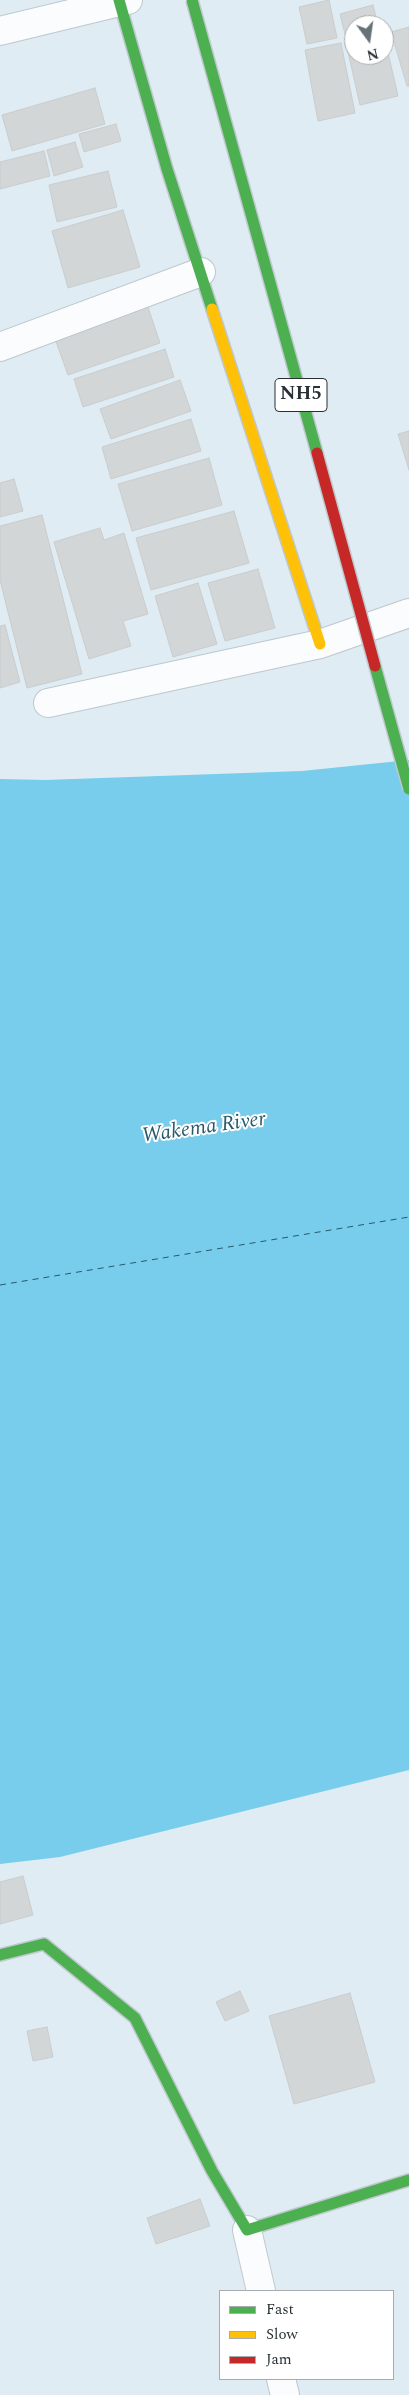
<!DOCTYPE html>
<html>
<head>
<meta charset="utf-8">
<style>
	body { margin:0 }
	#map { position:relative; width:409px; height:2395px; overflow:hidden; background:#dfecf3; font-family:Spectral,serif }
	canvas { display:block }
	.legend { position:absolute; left:219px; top:2290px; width:175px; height:90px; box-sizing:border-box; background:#fff; border:1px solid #a9acae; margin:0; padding:6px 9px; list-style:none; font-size:15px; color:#273034 }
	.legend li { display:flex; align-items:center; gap:10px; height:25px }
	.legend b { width:25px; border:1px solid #a9acae }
	.north { position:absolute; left:344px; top:15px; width:50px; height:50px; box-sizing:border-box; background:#fff; border:1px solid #a9acae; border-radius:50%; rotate:166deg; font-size:14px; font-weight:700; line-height:20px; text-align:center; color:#273034 }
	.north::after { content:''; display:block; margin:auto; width:18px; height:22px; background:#677277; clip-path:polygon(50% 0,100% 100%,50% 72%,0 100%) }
</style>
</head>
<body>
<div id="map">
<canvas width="409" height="2395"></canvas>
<ul class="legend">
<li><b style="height:6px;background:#4caf50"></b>Fast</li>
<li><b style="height:6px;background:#ffc107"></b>Slow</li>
<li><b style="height:6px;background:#c62828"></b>Jam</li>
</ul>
<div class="north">N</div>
</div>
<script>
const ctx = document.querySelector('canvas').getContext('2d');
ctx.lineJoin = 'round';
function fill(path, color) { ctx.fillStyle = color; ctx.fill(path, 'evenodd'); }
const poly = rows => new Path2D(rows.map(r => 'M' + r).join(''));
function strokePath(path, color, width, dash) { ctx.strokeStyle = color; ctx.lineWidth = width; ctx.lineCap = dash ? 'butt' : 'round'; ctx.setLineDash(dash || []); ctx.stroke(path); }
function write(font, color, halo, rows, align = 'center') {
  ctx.font = font + ' Spectral,serif'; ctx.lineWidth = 4; ctx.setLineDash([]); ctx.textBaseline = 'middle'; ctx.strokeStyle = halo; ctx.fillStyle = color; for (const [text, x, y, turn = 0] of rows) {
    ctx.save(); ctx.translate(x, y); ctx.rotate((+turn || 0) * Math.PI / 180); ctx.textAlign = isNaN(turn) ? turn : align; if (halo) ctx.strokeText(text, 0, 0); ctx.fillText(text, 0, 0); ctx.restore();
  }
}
fill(poly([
	[409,760,409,1770,60,1857,0,1864,0,779,45,780,302,771]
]), '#77cdeb');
strokePath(poly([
	[0,1285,409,1217]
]), '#2a596b', 1, [6, 5]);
const building = poly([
	[329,0,337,38,307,44,299,7,329,0],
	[373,5,378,25,354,25,354,36,346,38,340,14,373,5],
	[409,27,409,86,407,86,391,32,409,27],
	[384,35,398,96,360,105,346,43,354,41,354,55,384,55,384,35],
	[341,43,355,113,318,121,305,50,341,43],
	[95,88,105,124,12,151,2,115,95,88],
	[116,124,121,141,84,152,79,134,116,124],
	[75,142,83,167,54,176,47,150,75,142],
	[44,151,50,176,0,189,0,162,44,151],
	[108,171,117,207,57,222,49,185,108,171],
	[123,210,140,267,68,288,52,231,123,210],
	[148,307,160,343,68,375,55,339,148,307],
	[165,349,174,377,83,407,74,379,165,349],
	[180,380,191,411,111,439,100,409,180,380],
	[191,419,201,451,111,479,102,447,191,419],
	[409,431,409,470,398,434,409,431],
	[209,458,222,505,132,531,118,484,209,458],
	[14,479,23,511,0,517,0,483,14,479],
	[234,511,249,563,151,590,136,538,234,511],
	[42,515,82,674,27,688,0,580,0,526,42,515],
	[100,528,104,540,124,533,148,614,123,621,131,646,89,659,54,542,100,528],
	[258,569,275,628,225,641,208,583,258,569],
	[198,583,217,644,173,657,155,596,198,583],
	[5,625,20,682,0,688,0,626,5,625],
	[23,1876,33,1915,0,1924,0,1882,23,1876],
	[240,1991,249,2011,225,2021,216,2002,240,1991],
	[350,1993,375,2082,294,2104,269,2016,350,1993],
	[47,2027,53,2057,33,2061,27,2031,47,2027],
	[200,2199,210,2226,156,2244,147,2218,200,2199]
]);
fill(building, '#d3d6d7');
strokePath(building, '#cacccc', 1);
const street = poly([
	[0,31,128,0],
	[0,347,201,272],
	[48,703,320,644,409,613],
	[247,2230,261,2291],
	[281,2379,285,2395]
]);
const fast = poly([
	[119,0,167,169,212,309],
	[0,1955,44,1944,135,2018,212,2171,247,2230,409,2180]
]);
const slow = poly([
	[212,309,320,644]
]);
strokePath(street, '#bec8cd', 30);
strokePath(fast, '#bec8cd', 14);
strokePath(slow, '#bec8cd', 14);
strokePath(street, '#fafcfd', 28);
strokePath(fast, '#4caf50', 11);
strokePath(slow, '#ffc107', 11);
const fastBridge = poly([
	[192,0,317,453],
	[375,666,409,789]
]);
const jamBridge = poly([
	[317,453,375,666]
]);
strokePath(fastBridge, '#bec8cd', 14, []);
strokePath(jamBridge, '#bec8cd', 14, []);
strokePath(fastBridge, '#4caf50', 11);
strokePath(jamBridge, '#c62828', 11);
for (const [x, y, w] of [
	[301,395,52]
]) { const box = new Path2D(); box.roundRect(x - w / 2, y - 16.5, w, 33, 4); ctx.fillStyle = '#fff'; ctx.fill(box); strokePath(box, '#273034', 1); }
write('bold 19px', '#273034', null, [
	["NH5",301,395]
]);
write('italic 21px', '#2a596b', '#fff', [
	["Wakema River",204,1129,-8]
]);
</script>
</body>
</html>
